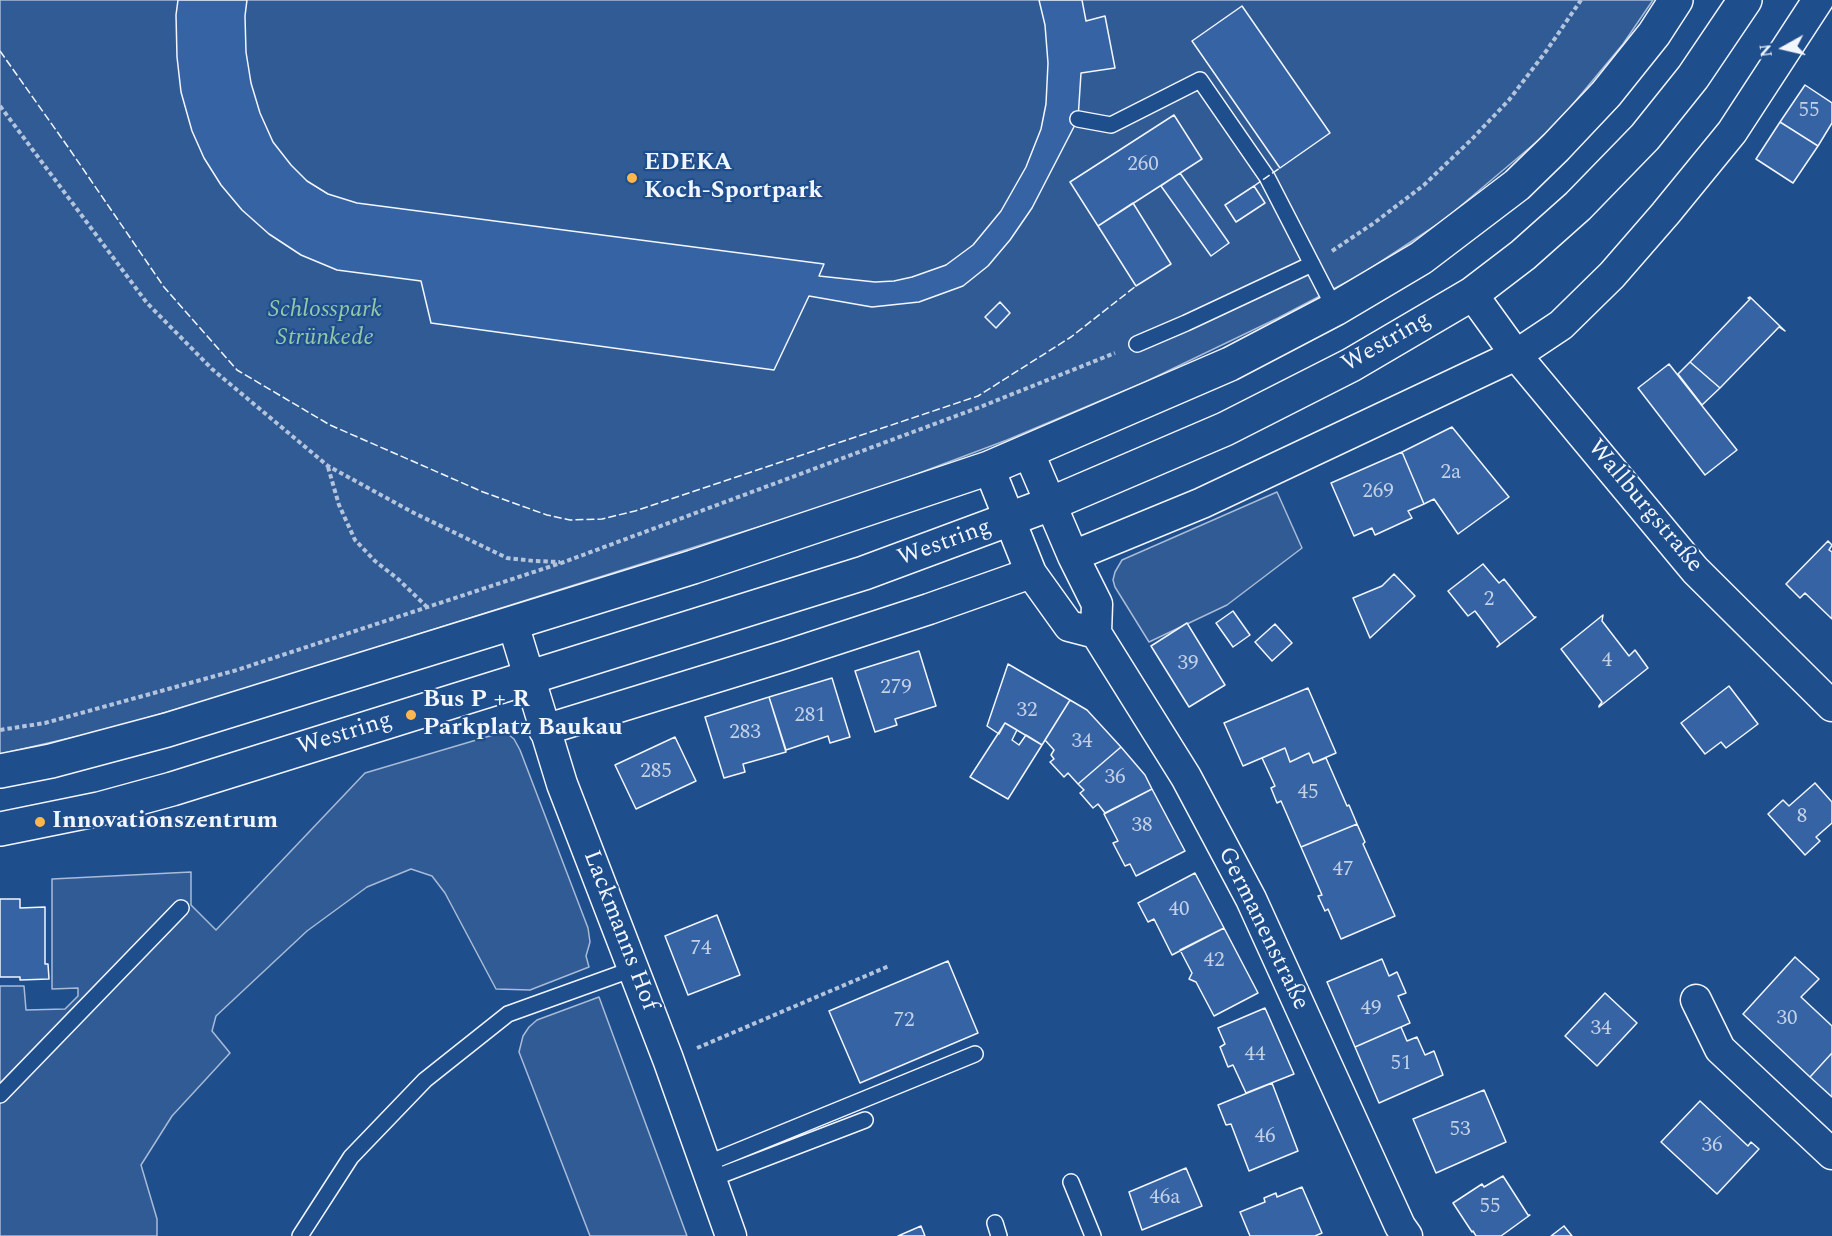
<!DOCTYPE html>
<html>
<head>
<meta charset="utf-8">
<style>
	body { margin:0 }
	#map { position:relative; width:1832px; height:1236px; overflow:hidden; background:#1f4e8c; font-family:Spectral,serif }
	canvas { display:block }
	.north { position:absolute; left:1754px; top:18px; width:60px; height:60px; -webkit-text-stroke:4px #1f4e8c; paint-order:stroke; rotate:262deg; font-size:16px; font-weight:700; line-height:24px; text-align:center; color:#f2f6ff }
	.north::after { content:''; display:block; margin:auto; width:21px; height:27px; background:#f2f6ff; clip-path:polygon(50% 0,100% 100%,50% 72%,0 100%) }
</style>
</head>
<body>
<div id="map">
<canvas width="1832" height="1236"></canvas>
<div class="north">N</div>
</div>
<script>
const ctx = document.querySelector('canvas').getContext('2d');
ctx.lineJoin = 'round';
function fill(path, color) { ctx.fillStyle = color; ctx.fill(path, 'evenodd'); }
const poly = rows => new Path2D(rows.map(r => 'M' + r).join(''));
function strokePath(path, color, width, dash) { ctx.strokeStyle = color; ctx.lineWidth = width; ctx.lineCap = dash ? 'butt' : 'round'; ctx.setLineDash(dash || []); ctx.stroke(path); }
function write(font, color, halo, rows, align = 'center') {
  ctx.font = font + ' Spectral,serif'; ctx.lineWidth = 4.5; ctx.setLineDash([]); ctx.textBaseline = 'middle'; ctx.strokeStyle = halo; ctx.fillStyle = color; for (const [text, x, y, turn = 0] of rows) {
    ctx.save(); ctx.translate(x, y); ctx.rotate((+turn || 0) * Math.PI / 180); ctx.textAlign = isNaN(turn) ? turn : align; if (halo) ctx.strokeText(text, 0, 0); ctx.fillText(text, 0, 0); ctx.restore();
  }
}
const built = poly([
	[0,0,1653,0,1623,44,1568,110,1540,139,1444,220,1362,274,1278,318,1145,382,1007,440,869,492,232,693,105,730,0,754,0,0],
	[1277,492,1302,548,1227,605,1149,642,1115,587,1113,580,1115,572,1122,560,1277,492],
	[500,733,509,735,514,739,520,750,588,928,590,942,586,956,589,967,530,990,496,989,445,893,432,876,411,869,367,887,307,931,216,1016,212,1031,230,1053,172,1116,141,1165,157,1219,157,1236,0,1236,0,986,24,986,26,1010,65,1009,78,996,78,988,52,989,52,879,191,872,191,905,216,930,365,773,500,733],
	[599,997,687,1236,590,1236,519,1052,523,1036,529,1027,537,1020,599,997]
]);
fill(built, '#305b95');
strokePath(built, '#a8bbd7', 1.5);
const building = poly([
	[178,0,247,0,245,16,246,52,251,83,260,113,273,142,291,165,307,181,328,194,357,203,824,264,819,276,875,282,894,281,912,277,946,265,973,245,1001,211,1026,167,1041,129,1046,104,1048,63,1045,25,1039,0,1082,0,1086,21,1105,16,1115,68,1081,73,1078,119,1032,208,1010,240,988,266,963,286,919,302,872,307,809,296,774,370,431,323,421,281,337,270,301,255,269,234,242,210,221,185,204,158,192,131,181,92,177,57,176,15,178,0],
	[1242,6,1330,133,1280,168,1192,41,1242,6],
	[1805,85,1832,103,1832,123,1818,146,1780,122,1805,85],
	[1174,115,1202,159,1098,226,1070,182,1174,115],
	[1780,122,1818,146,1793,183,1756,159,1780,122],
	[1180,173,1229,243,1211,256,1161,186,1180,173],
	[1254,186,1265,203,1236,222,1225,205,1254,186],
	[1133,203,1171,264,1136,286,1098,226,1133,203],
	[1750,297,1785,331,1779,327,1720,388,1690,362,1750,299,1748,298,1750,297],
	[1000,302,1010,313,996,328,985,317,1000,302],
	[1690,362,1720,388,1702,405,1678,374,1690,362],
	[1669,364,1737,450,1705,475,1638,388,1669,364],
	[1452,427,1509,497,1458,534,1434,499,1424,504,1402,452,1452,427],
	[1402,452,1424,504,1408,511,1412,518,1375,535,1372,528,1354,536,1331,483,1402,452],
	[1828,541,1832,545,1829,550,1832,552,1832,619,1805,593,1800,598,1786,584,1828,541],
	[1483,564,1499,583,1504,579,1534,617,1536,617,1497,647,1500,644,1475,611,1468,616,1448,591,1483,564],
	[1394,574,1415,596,1370,638,1353,598,1382,586,1394,574],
	[1233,611,1250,635,1233,647,1216,623,1233,611],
	[1603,615,1602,621,1629,656,1635,650,1648,668,1599,707,1599,706,1602,702,1561,649,1603,615],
	[1187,623,1225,685,1189,707,1151,646,1187,623],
	[1275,624,1292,643,1272,661,1255,642,1275,624],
	[919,651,936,706,895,719,897,725,875,732,855,671,919,651],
	[1008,664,1070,700,1042,745,1005,723,999,734,987,726,1008,664],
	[832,678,850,737,830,743,828,736,786,750,769,697,832,678],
	[1729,686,1758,724,1726,748,1721,742,1705,754,1681,723,1729,686],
	[1308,688,1336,753,1313,763,1309,753,1290,762,1285,748,1243,766,1224,723,1308,688],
	[769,697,786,752,743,764,745,772,724,778,705,717,769,697],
	[1070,700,1087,710,1121,747,1078,784,1068,773,1064,777,1050,762,1054,759,1051,755,1054,750,1045,740,1070,700],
	[1005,723,1017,730,1012,740,1019,745,1026,735,1042,745,1008,799,970,777,1005,723],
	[675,737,696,781,636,809,615,765,675,737],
	[1121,747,1145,775,1152,789,1105,813,1098,804,1093,808,1080,793,1084,790,1078,784,1121,747],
	[1285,748,1290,762,1309,753,1313,763,1326,758,1347,806,1349,805,1357,824,1301,847,1281,801,1277,803,1271,788,1275,786,1262,758,1285,748],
	[1815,783,1832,802,1832,823,1816,837,1820,841,1805,855,1768,814,1783,800,1789,806,1815,783],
	[1152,789,1185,851,1136,876,1130,864,1125,866,1113,843,1118,841,1104,814,1152,789],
	[1357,824,1365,842,1363,844,1395,916,1341,939,1328,909,1325,911,1318,896,1322,895,1301,847,1357,824],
	[1195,873,1224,928,1172,955,1154,919,1148,922,1138,903,1195,873],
	[0,899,20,899,20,908,45,907,45,964,48,964,49,979,20,980,20,977,0,977,0,899],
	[717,915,740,975,688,995,665,936,717,915],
	[1224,928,1258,993,1214,1016,1196,982,1189,979,1192,973,1180,950,1224,928],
	[1795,957,1819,979,1801,997,1832,1026,1832,1053,1810,1077,1743,1014,1795,957],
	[1382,959,1389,976,1397,972,1406,993,1398,996,1410,1023,1355,1047,1327,982,1382,959],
	[948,961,978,1033,860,1083,829,1011,948,961],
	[1605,993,1637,1023,1597,1066,1565,1036,1605,993],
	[1265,1008,1294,1074,1246,1093,1233,1065,1228,1067,1220,1047,1225,1044,1218,1028,1265,1008],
	[1401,1027,1407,1041,1417,1037,1425,1055,1434,1051,1443,1075,1379,1103,1355,1047,1401,1027],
	[1832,1053,1832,1097,1810,1077,1832,1053],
	[1272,1083,1298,1151,1249,1171,1231,1124,1226,1125,1218,1105,1272,1083],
	[1484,1090,1506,1142,1436,1173,1413,1119,1484,1090],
	[1700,1101,1748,1146,1751,1142,1759,1149,1717,1194,1661,1142,1700,1101],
	[1186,1168,1202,1206,1142,1230,1129,1192,1186,1168],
	[1503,1176,1528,1215,1530,1215,1501,1236,1476,1236,1473,1231,1472,1232,1453,1203,1482,1184,1484,1187,1503,1176],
	[1302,1187,1322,1233,1315,1236,1250,1236,1240,1212,1265,1202,1264,1198,1276,1193,1277,1197,1302,1187],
	[921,1226,925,1236,898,1236,921,1226],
	[1564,1226,1572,1236,1551,1236,1564,1226]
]);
fill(building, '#3563a3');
strokePath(building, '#f2f6ff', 1.5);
const lane = poly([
	[1078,119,1111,125,1200,80,1267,177,1335,309],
	[1137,344,1186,323,1312,264],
	[0,1095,181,908],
	[706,1164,975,1054],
	[711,1179,865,1120],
	[1071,1182,1093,1236],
	[995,1223,999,1236],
	[300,1236,351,1157,425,1080,508,1014,633,969]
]);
const street = poly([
	[1472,294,1516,355,1695,570,1832,706],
	[1028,451,1073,556,1097,604,1096,633,1186,777,1251,899,1400,1226,1407,1236],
	[989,468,1031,573,1069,626,1096,633],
	[1073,556,1202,503,1516,355,1561,325,1612,275,1665,214,1732,132,1818,0],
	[513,624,562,784,668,1059,731,1236],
	[544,730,785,656,929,609,1031,573],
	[1696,1000,1720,1049,1832,1154]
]);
const secondary = poly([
	[0,771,51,761,167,730,693,567,989,468,1230,364,1335,309,1421,258,1517,185,1556,147,1606,94,1654,34,1676,0],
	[0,829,99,809,172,789,864,573,1050,504,1225,429,1351,365,1472,294,1523,255,1578,206,1645,137,1693,77,1745,0]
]);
strokePath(lane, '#f2f6ff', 18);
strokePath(street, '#f2f6ff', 33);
strokePath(secondary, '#f2f6ff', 36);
strokePath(poly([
	[0,106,147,303,212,369,328,466,414,513,507,558,534,561,560,562],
	[1332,251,1374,223,1424,185,1472,139,1509,100,1547,50,1581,0],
	[328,467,339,505,355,540,375,561,398,579,428,608],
	[0,730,45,723,237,670,564,562,980,407,1115,353],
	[697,1048,889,966]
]), '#b3c4dc', 4, [4.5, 3]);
strokePath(lane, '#1f4e8c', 15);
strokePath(street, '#1f4e8c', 30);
strokePath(secondary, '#1f4e8c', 33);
strokePath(poly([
	[0,51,68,147,164,287,237,370,330,425,483,492,547,515,570,520,602,519,635,511,978,396,1071,337,1136,286],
	[1254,186,1280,168]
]), '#f2f6ff', 1.5, [8, 3]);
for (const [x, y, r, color] of [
	[632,178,6,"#ffb74d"],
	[411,715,6,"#ffb74d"],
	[40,822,6,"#ffb74d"]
]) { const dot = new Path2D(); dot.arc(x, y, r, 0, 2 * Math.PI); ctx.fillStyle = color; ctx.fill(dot); strokePath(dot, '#1f4e8c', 2); }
write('21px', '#c3d1e8', null, [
	["55",1809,112],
	["260",1143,166],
	["2a",1451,474],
	["269",1378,493],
	["2",1489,601],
	["4",1607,662],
	["39",1188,665],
	["279",896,689],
	["32",1027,712],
	["281",810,717],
	["283",745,734],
	["34",1082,743],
	["285",656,773],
	["36",1115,779],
	["45",1308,794],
	["8",1802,818],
	["38",1142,827],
	["47",1343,871],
	["40",1179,911],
	["74",701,950],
	["42",1214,962],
	["49",1371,1010],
	["30",1787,1020],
	["72",904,1022],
	["34",1601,1030],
	["44",1255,1056],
	["51",1401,1065],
	["53",1460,1131],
	["46",1265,1138],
	["36",1712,1147],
	["46a",1165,1199],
	["55",1490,1208]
]);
write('bold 24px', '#f2f6ff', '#1f4e8c', [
	["EDEKA",644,164],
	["Koch-Sportpark",644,192],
	["Bus P + R",423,701],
	["Parkplatz Baukau",423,729],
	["Innovationszentrum",52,822]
], 'left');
write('italic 24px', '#97c8a6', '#1f4e8c', [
	["Schlosspark",325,311],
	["Strünkede",325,339]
]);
write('24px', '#f2f6ff', '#1f4e8c', [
	["Westring",1387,343,-30],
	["Wallburgstraße",1644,507,50],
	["Westring",945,544,-20],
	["Westring",345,735,-17],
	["Germanenstraße",1262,929,64],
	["Lackmanns Hof",619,931,69]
]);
</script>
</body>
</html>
